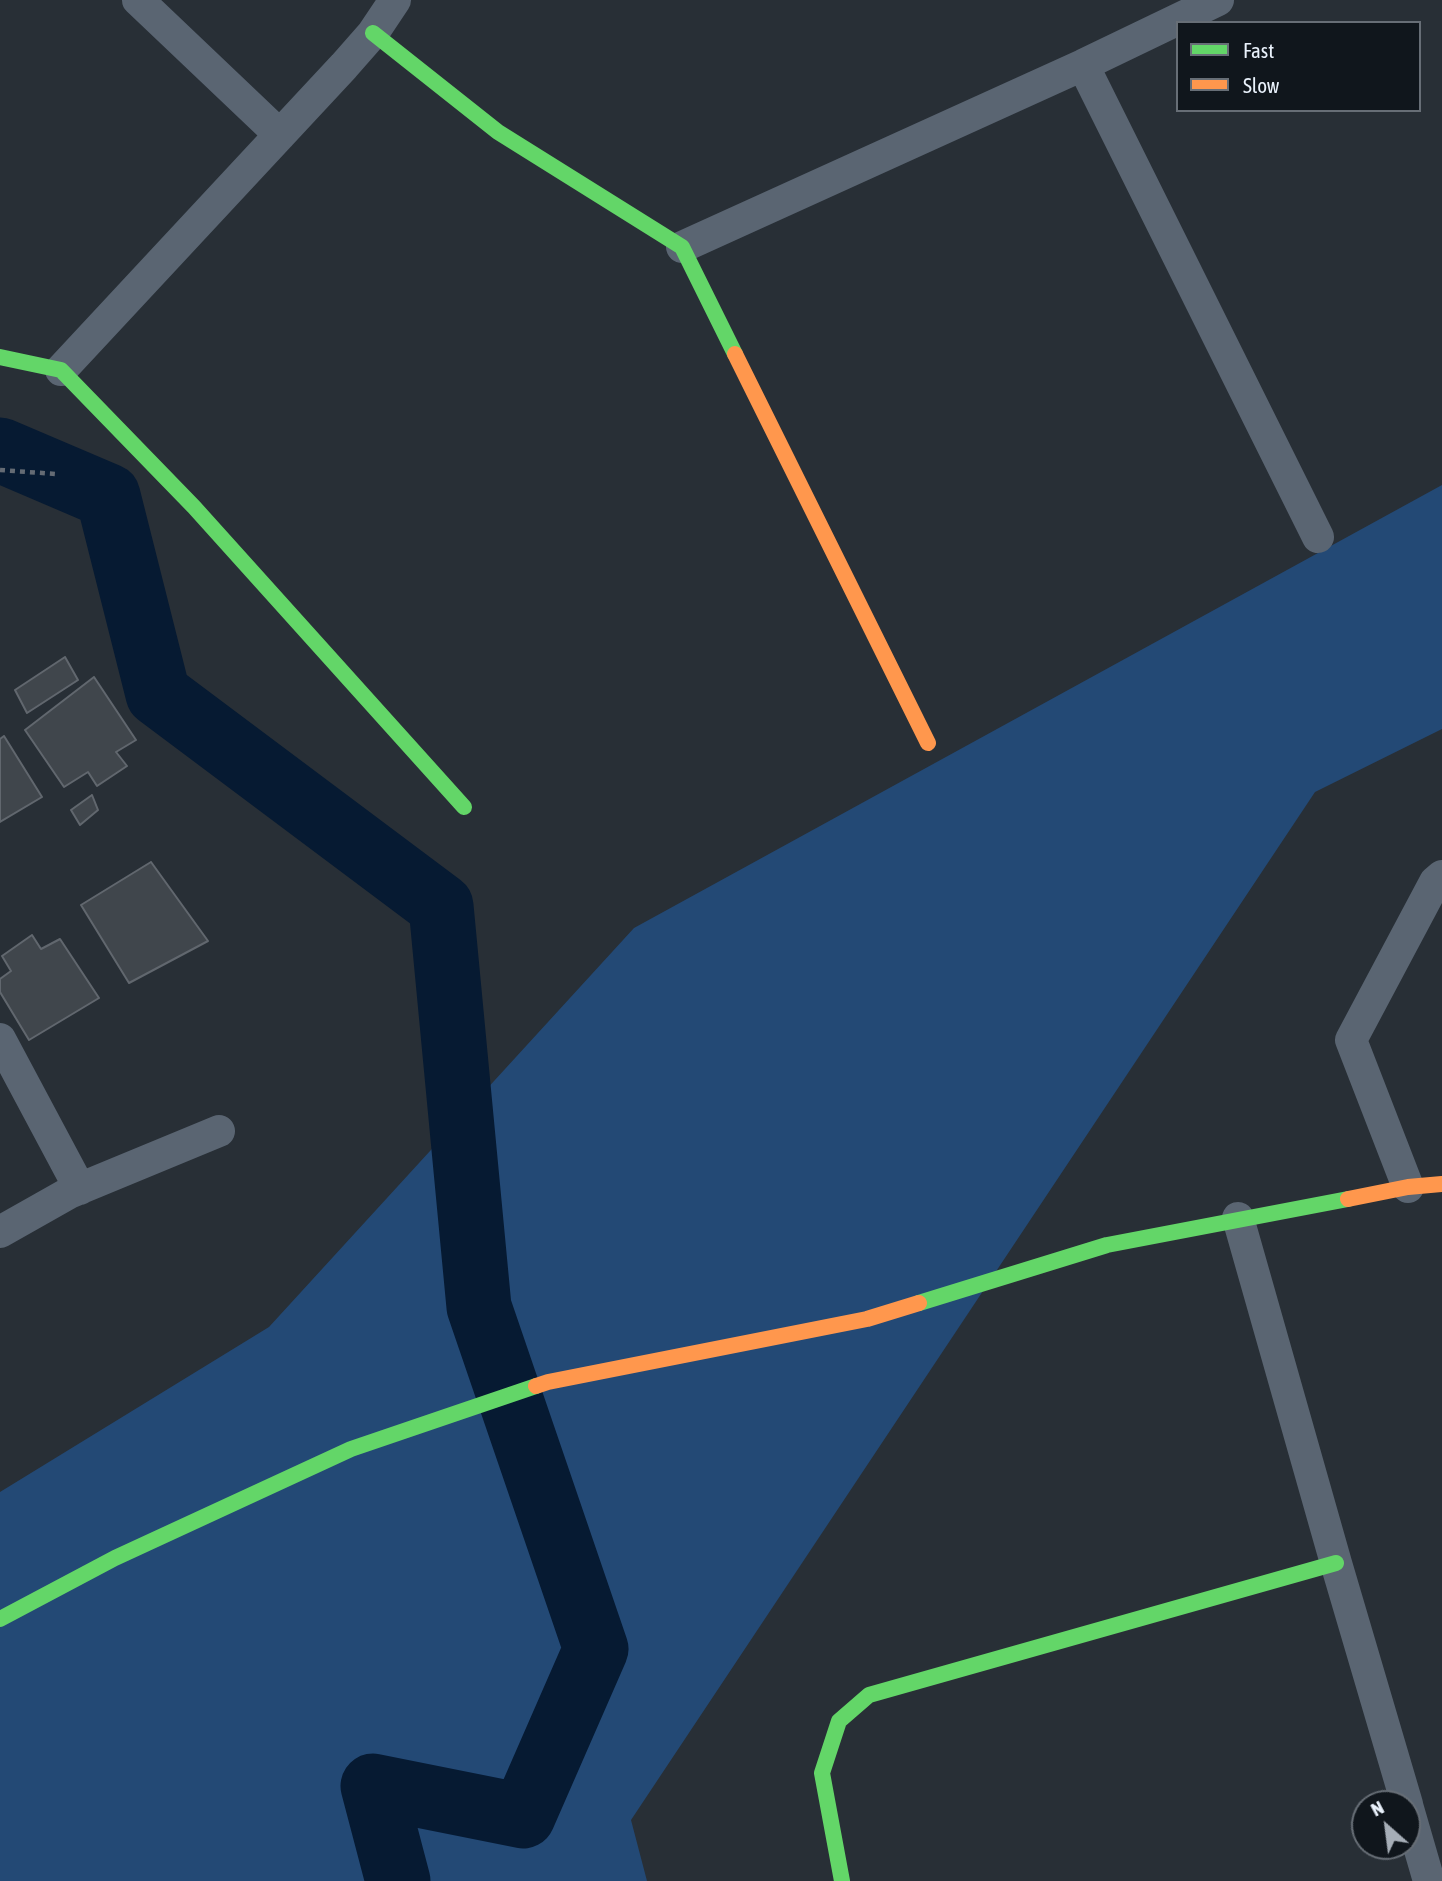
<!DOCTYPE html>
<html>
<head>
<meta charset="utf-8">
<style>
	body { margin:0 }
	#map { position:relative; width:1442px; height:1881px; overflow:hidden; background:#282f36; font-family:"Asap Condensed",sans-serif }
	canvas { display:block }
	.legend { position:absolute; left:1176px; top:21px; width:245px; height:91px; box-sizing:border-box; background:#10161c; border:2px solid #676e76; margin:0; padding:9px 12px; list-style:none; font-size:21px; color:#eaf2fc }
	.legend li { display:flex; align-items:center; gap:14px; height:35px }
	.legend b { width:35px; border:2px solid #676e76 }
	.north { position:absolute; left:1351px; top:1790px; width:70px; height:70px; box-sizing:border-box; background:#10161c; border:2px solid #676e76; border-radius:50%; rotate:332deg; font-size:19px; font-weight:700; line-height:28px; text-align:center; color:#eaf2fc }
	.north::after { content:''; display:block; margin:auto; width:24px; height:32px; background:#a6aeb7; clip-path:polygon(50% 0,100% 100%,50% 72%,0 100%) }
</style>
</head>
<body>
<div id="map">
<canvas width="1442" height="1881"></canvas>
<ul class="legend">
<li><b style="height:9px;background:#63d668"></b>Fast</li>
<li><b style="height:9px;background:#ff974d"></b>Slow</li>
</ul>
<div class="north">N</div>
</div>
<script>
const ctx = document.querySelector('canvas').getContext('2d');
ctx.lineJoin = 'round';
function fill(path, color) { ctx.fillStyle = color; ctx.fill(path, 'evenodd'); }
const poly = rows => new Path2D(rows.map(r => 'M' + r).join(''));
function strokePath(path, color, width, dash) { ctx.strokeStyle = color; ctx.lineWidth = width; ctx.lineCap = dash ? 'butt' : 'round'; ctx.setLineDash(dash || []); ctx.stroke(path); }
fill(poly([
	[1442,485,1442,729,1315,792,631,1820,647,1881,0,1881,0,1492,269,1327,634,928]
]), '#234975');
strokePath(poly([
	[0,450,108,496,158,694,441,906,479,1307,596,1649,523,1816,373,1786,398,1881]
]), '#061a32', 65);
const building = poly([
	[65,657,78,680,27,713,15,690,65,657],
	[94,677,136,740,116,752,127,766,97,786,88,772,64,787,25,730,94,677],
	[4,736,42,797,0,822,0,739,4,736],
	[92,795,98,810,80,825,71,810,92,795],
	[151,862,208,941,129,983,81,905,151,862],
	[32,935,41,949,60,939,99,998,29,1040,0,992,0,979,11,971,2,956,32,935]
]);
fill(building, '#40464c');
strokePath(building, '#61676e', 2);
strokePath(poly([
	[0,470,56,474]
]), '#646b74', 4.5, [5, 5]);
strokePath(poly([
	[138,0,280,135],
	[1083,65,1318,537],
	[682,247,1083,65,1218,0],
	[61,370,344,66,373,33,395,0],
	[0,1039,80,1189],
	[1408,1187,1351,1040,1435,882,1442,876],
	[1238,1218,1336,1563,1407,1804],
	[0,1232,69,1193,219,1131],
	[1407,1805,1429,1881]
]), '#5a6572', 32);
strokePath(poly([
	[373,33,498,132,682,247,735,354],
	[0,357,61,370,194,507,464,807],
	[919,1303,1107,1245,1348,1199],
	[0,1619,115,1558,351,1449,536,1386],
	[842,1881,822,1773,839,1721,869,1695,1336,1563]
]), '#63d668', 16);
strokePath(poly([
	[735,354,928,743],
	[1348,1199,1408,1187,1442,1184],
	[536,1386,548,1382,867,1319,919,1303]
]), '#ff974d', 16);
</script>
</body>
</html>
